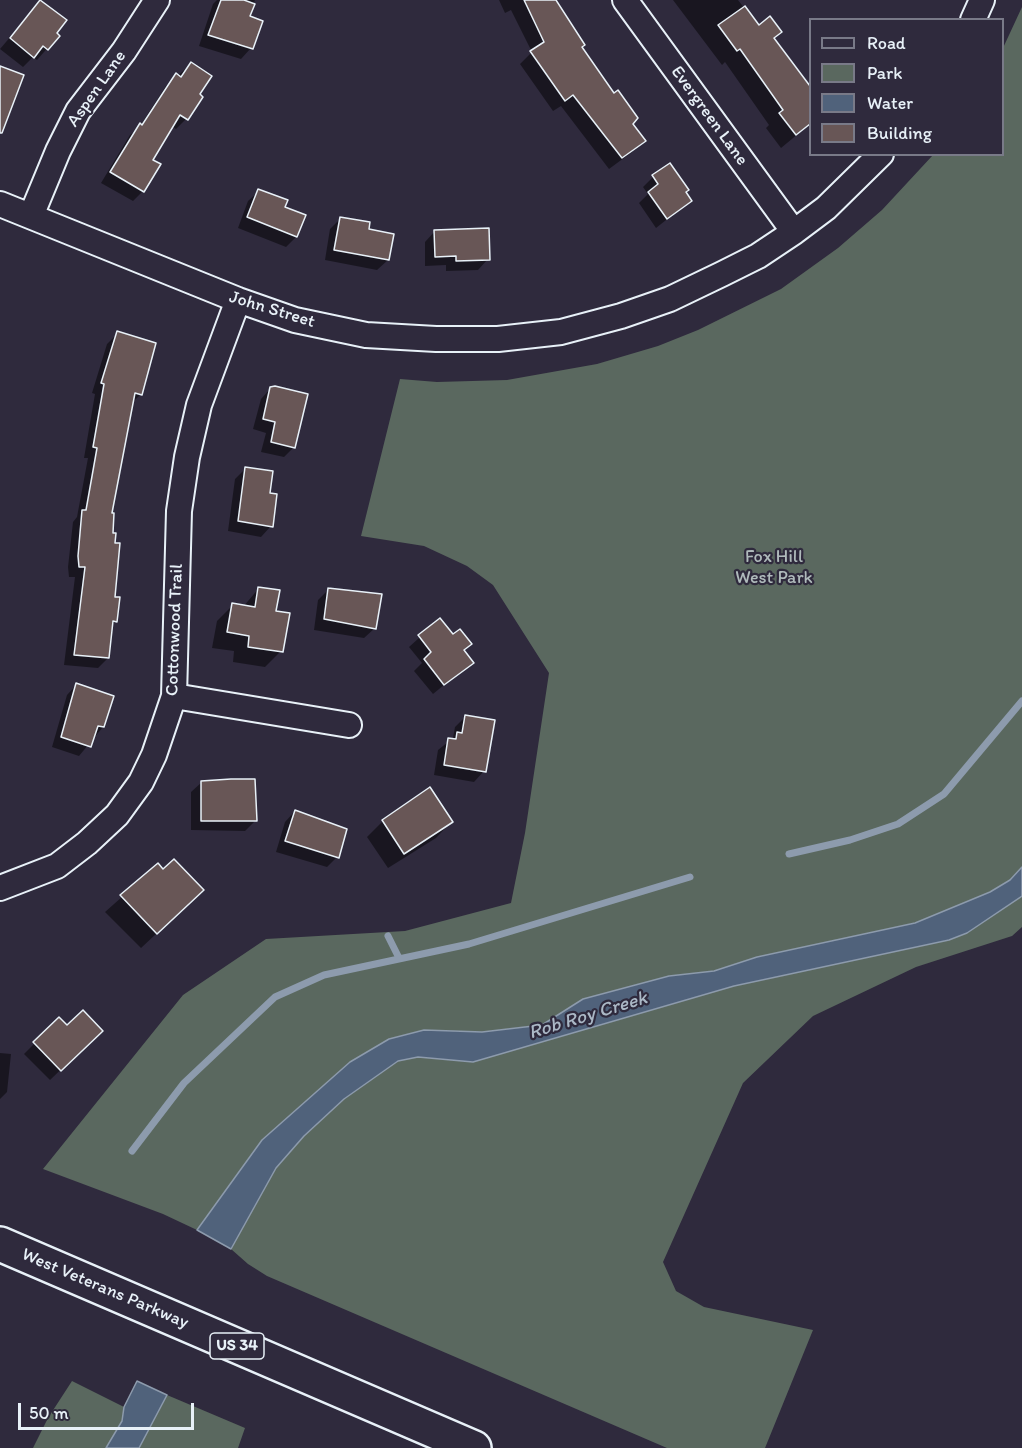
<!DOCTYPE html>
<html>
<head>
<meta charset="utf-8">
<style>
	body { margin:0 }
	#map { position:relative; width:1022px; height:1448px; overflow:hidden; background:#2f2a3d; font-family:Itim,sans-serif }
	canvas { display:block }
	.legend { position:absolute; left:809px; top:18px; width:195px; height:138px; box-sizing:border-box; background:#2f2a3d; border:2px solid #797a88; margin:0; padding:8px 10px; list-style:none; font-size:18px; color:#e8f1f8 }
	.legend li { display:flex; align-items:center; gap:12px; height:30px }
	.legend b { width:30px; border:2px solid #797a88 }
	.scale { position:absolute; left:18px; top:1403px; width:176px; height:27px; box-sizing:border-box; border:3px solid #e8f1f8; border-top:0; padding-left:8px; font-size:18px; line-height:21px; white-space:nowrap; color:#e8f1f8; -webkit-text-stroke:4px #2f2a3d; paint-order:stroke }
</style>
</head>
<body>
<div id="map">
<canvas width="1022" height="1448"></canvas>
<ul class="legend">
<li><b style="height:8px;background:#2f2a3d"></b>Road</li>
<li><b style="height:16px;background:#5a685f"></b>Park</li>
<li><b style="height:16px;background:#50627b"></b>Water</li>
<li><b style="height:16px;background:#685656"></b>Building</li>
</ul>
<div class="scale">50 m</div>
</div>
<script>
const ctx = document.querySelector('canvas').getContext('2d');
ctx.lineJoin = 'round';
function fill(path, color) { ctx.fillStyle = color; ctx.fill(path, 'evenodd'); }
const poly = rows => new Path2D(rows.map(r => 'M' + r).join(''));
function strokePath(path, color, width, dash) { ctx.strokeStyle = color; ctx.lineWidth = width; ctx.lineCap = dash ? 'butt' : 'round'; ctx.setLineDash(dash || []); ctx.stroke(path); }
function write(font, color, halo, rows, align = 'center') {
  ctx.font = font + ' Itim,sans-serif'; ctx.lineWidth = 4.5; ctx.setLineDash([]); ctx.textBaseline = 'middle'; ctx.strokeStyle = halo; ctx.fillStyle = color; for (const [text, x, y, turn = 0] of rows) {
    ctx.save(); ctx.translate(x, y); ctx.rotate((+turn || 0) * Math.PI / 180); ctx.textAlign = isNaN(turn) ? turn : align; if (halo) ctx.strokeText(text, 0, 0); ctx.fillText(text, 0, 0); ctx.restore();
  }
}
fill(poly([
	[1022,7,1022,867,1010,880,990,892,915,923,757,957,714,971,669,976,583,999,542,1025,482,1032,424,1030,389,1039,350,1062,262,1140,197,1230,163,1214,43,1169,183,995,266,939,405,931,511,903,525,833,549,673,493,585,467,566,424,546,361,536,400,379,437,382,507,380,597,364,658,346,698,330,781,289,838,248,882,210,933,155,1002,154,1003,48],
	[1022,896,1022,927,1012,936,916,967,813,1016,743,1083,663,1262,676,1291,704,1307,813,1330,765,1448,667,1448,267,1276,248,1264,231,1249,276,1168,304,1136,344,1099,398,1061,418,1057,473,1062,734,986,949,940,967,933],
	[72,1381,124,1407,122,1421,106,1448,33,1448,48,1418],
	[167,1395,245,1428,238,1448,139,1448]
]), '#5a685f');
const water = poly([
	[1022,867,1022,896,967,933,949,940,734,986,473,1062,418,1057,398,1061,344,1099,304,1136,276,1168,231,1249,197,1230,262,1140,350,1062,389,1039,424,1030,482,1032,542,1025,583,999,669,976,714,971,757,957,915,923,990,892,1010,880,1022,867],
	[137,1381,167,1395,139,1448,106,1448,122,1421,124,1407,137,1381]
]);
fill(water, '#50627b');
strokePath(water, '#8d9bad', 1.5);
fill(poly([
	[217,0,255,0,248,17,251,48,241,59,199,46,213,4],
	[499,0,554,0,580,47,644,141,632,152,609,169,561,106,553,111,520,64,532,52,511,10,505,13],
	[673,0,738,0,759,27,780,32,773,39,810,88,810,124,781,148,766,128,769,125,725,62,722,65],
	[41,1,58,36,37,60,33,57,23,67,0,49],
	[191,64,186,119,176,129,171,126,151,160,143,191,133,201,101,183,130,135,140,126,166,86],
	[653,177,690,201,656,228,639,203,648,194,643,187],
	[259,191,283,208,296,237,286,247,238,228,248,201],
	[341,218,367,230,388,260,377,270,325,260,330,229],
	[435,231,488,259,478,270,446,271,446,265,425,266,425,242],
	[118,333,154,344,140,395,132,403,110,514,116,621,111,626,108,658,98,668,64,665,75,577,69,577,68,567,73,522,77,517,88,458,84,458,95,394,92,393,107,344],
	[271,388,294,447,284,457,261,452,266,433,253,429,261,399],
	[245,469,269,494,271,526,261,537,228,531,235,479],
	[259,588,274,613,281,651,265,667,233,662,234,651,212,648,217,621,233,605,243,607],
	[329,589,375,628,364,638,314,630,318,600],
	[439,620,452,636,470,644,463,651,472,662,433,694,414,671,422,663,409,647],
	[77,684,103,727,79,756,52,747,67,695],
	[465,717,484,771,474,782,434,775,438,750,453,738,455,727],
	[202,782,256,820,245,831,191,830,191,792],
	[295,811,337,857,327,867,276,852,285,822],
	[383,821,451,822,436,838,388,868,367,837],
	[158,865,186,906,141,948,105,912],
	[59,1019,67,1027,101,1031,50,1080,24,1054],
	[0,1053,11,1054,7,1092,0,1099]
]), '#0007');
strokePath(poly([
	[789,854,850,840,898,824,944,794,1022,701],
	[388,936,399,958],
	[132,1151,184,1083,275,997,324,975,469,944,690,877]
]), '#8d9bad', 7);
const building = poly([
	[40,0,67,20,57,33,60,36,48,50,43,46,34,58,10,38,40,0],
	[221,0,244,0,255,4,250,16,263,21,253,49,208,35,221,0],
	[524,0,556,0,585,45,582,47,614,93,618,90,638,118,633,124,646,141,622,158,573,95,565,101,530,51,544,42,524,0],
	[745,6,759,25,770,16,782,32,774,38,810,86,810,124,796,135,779,113,783,110,740,49,737,51,718,25,745,6],
	[191,62,212,76,200,94,203,97,188,120,180,115,153,160,161,164,144,192,110,172,140,123,142,125,176,73,181,77,191,62],
	[0,66,24,75,2,133,0,133,0,66],
	[670,163,689,190,686,192,692,201,667,219,648,192,658,184,652,175,670,163],
	[258,189,288,200,285,207,306,215,297,237,247,217,258,189],
	[340,217,370,222,369,229,394,234,389,260,334,250,340,217],
	[489,228,490,260,456,261,456,256,435,257,434,230,489,228],
	[117,331,156,343,142,395,135,393,112,513,114,513,113,533,116,533,115,543,120,543,115,597,120,597,117,622,113,621,109,658,74,655,85,567,79,567,78,556,82,510,86,510,97,448,93,447,104,384,101,383,117,331],
	[275,386,308,394,295,448,271,442,275,422,263,419,270,387,275,386],
	[245,467,273,471,270,493,277,494,273,527,238,521,245,467],
	[258,587,280,590,276,611,290,613,283,652,248,647,249,636,227,632,232,603,255,607,258,587],
	[328,588,382,594,376,629,324,619,328,588],
	[440,618,453,634,460,629,472,644,464,650,474,663,444,685,424,659,431,652,418,635,440,618],
	[76,683,114,696,104,727,98,726,91,747,61,737,76,683],
	[465,715,495,720,486,772,444,765,448,738,456,739,457,732,462,733,465,715],
	[231,779,255,779,257,821,201,821,201,781,231,779],
	[430,787,453,822,404,854,382,820,430,787],
	[295,810,347,829,339,858,285,841,295,810],
	[174,859,204,890,157,934,120,895,158,863,163,869,174,859],
	[83,1010,103,1031,61,1071,33,1042,59,1017,67,1025,83,1010]
]);
fill(building, '#685656');
strokePath(building, '#e8f1f8', 1.5);
const minor = poly([
	[625,0,794,232],
	[973,20,982,0],
	[0,204,238,300,295,320,366,335,436,339,498,339,561,332,621,316,670,299,722,274,758,256,794,232,826,208,881,154],
	[31,216,58,151,78,111,124,51,157,0],
	[174,696,349,725],
	[0,888,57,866,87,843,117,815,141,782,154,755,174,696,179,511,187,457,199,405,238,300]
]);
const primary = poly([
	[0,1244,474,1448]
]);
strokePath(minor, '#e8f1f8', 28);
strokePath(primary, '#e8f1f8', 38);
strokePath(minor, '#2f2a3d', 24);
strokePath(primary, '#2f2a3d', 33);
for (const [x, y, w] of [
	[237,1346,54]
]) { const box = new Path2D(); box.roundRect(x - w / 2, y - 13, w, 26, 4.5); ctx.fillStyle = '#2f2a3d'; ctx.fill(box); strokePath(box, '#e8f1f8', 1.5); }
write('bold 16px', '#e8f1f8', null, [
	["US 34",237,1346]
]);
write('18px', '#e8f1f8', '#2f2a3d', [
	["Aspen Lane",97,89,-55],
	["Evergreen Lane",709,116,54],
	["John Street",272,310,17],
	["Cottonwood Trail",175,630,-88],
	["West Veterans Parkway",105,1289,23]
]);
write('18px', '#afbabb', '#2f2a3d', [
	["Fox Hill",774,557],
	["West Park",774,578]
]);
write('italic 20px', '#abb8c6', '#2f2a3d', [
	["Rob Roy Creek",588,1016,-17]
]);
</script>
</body>
</html>
